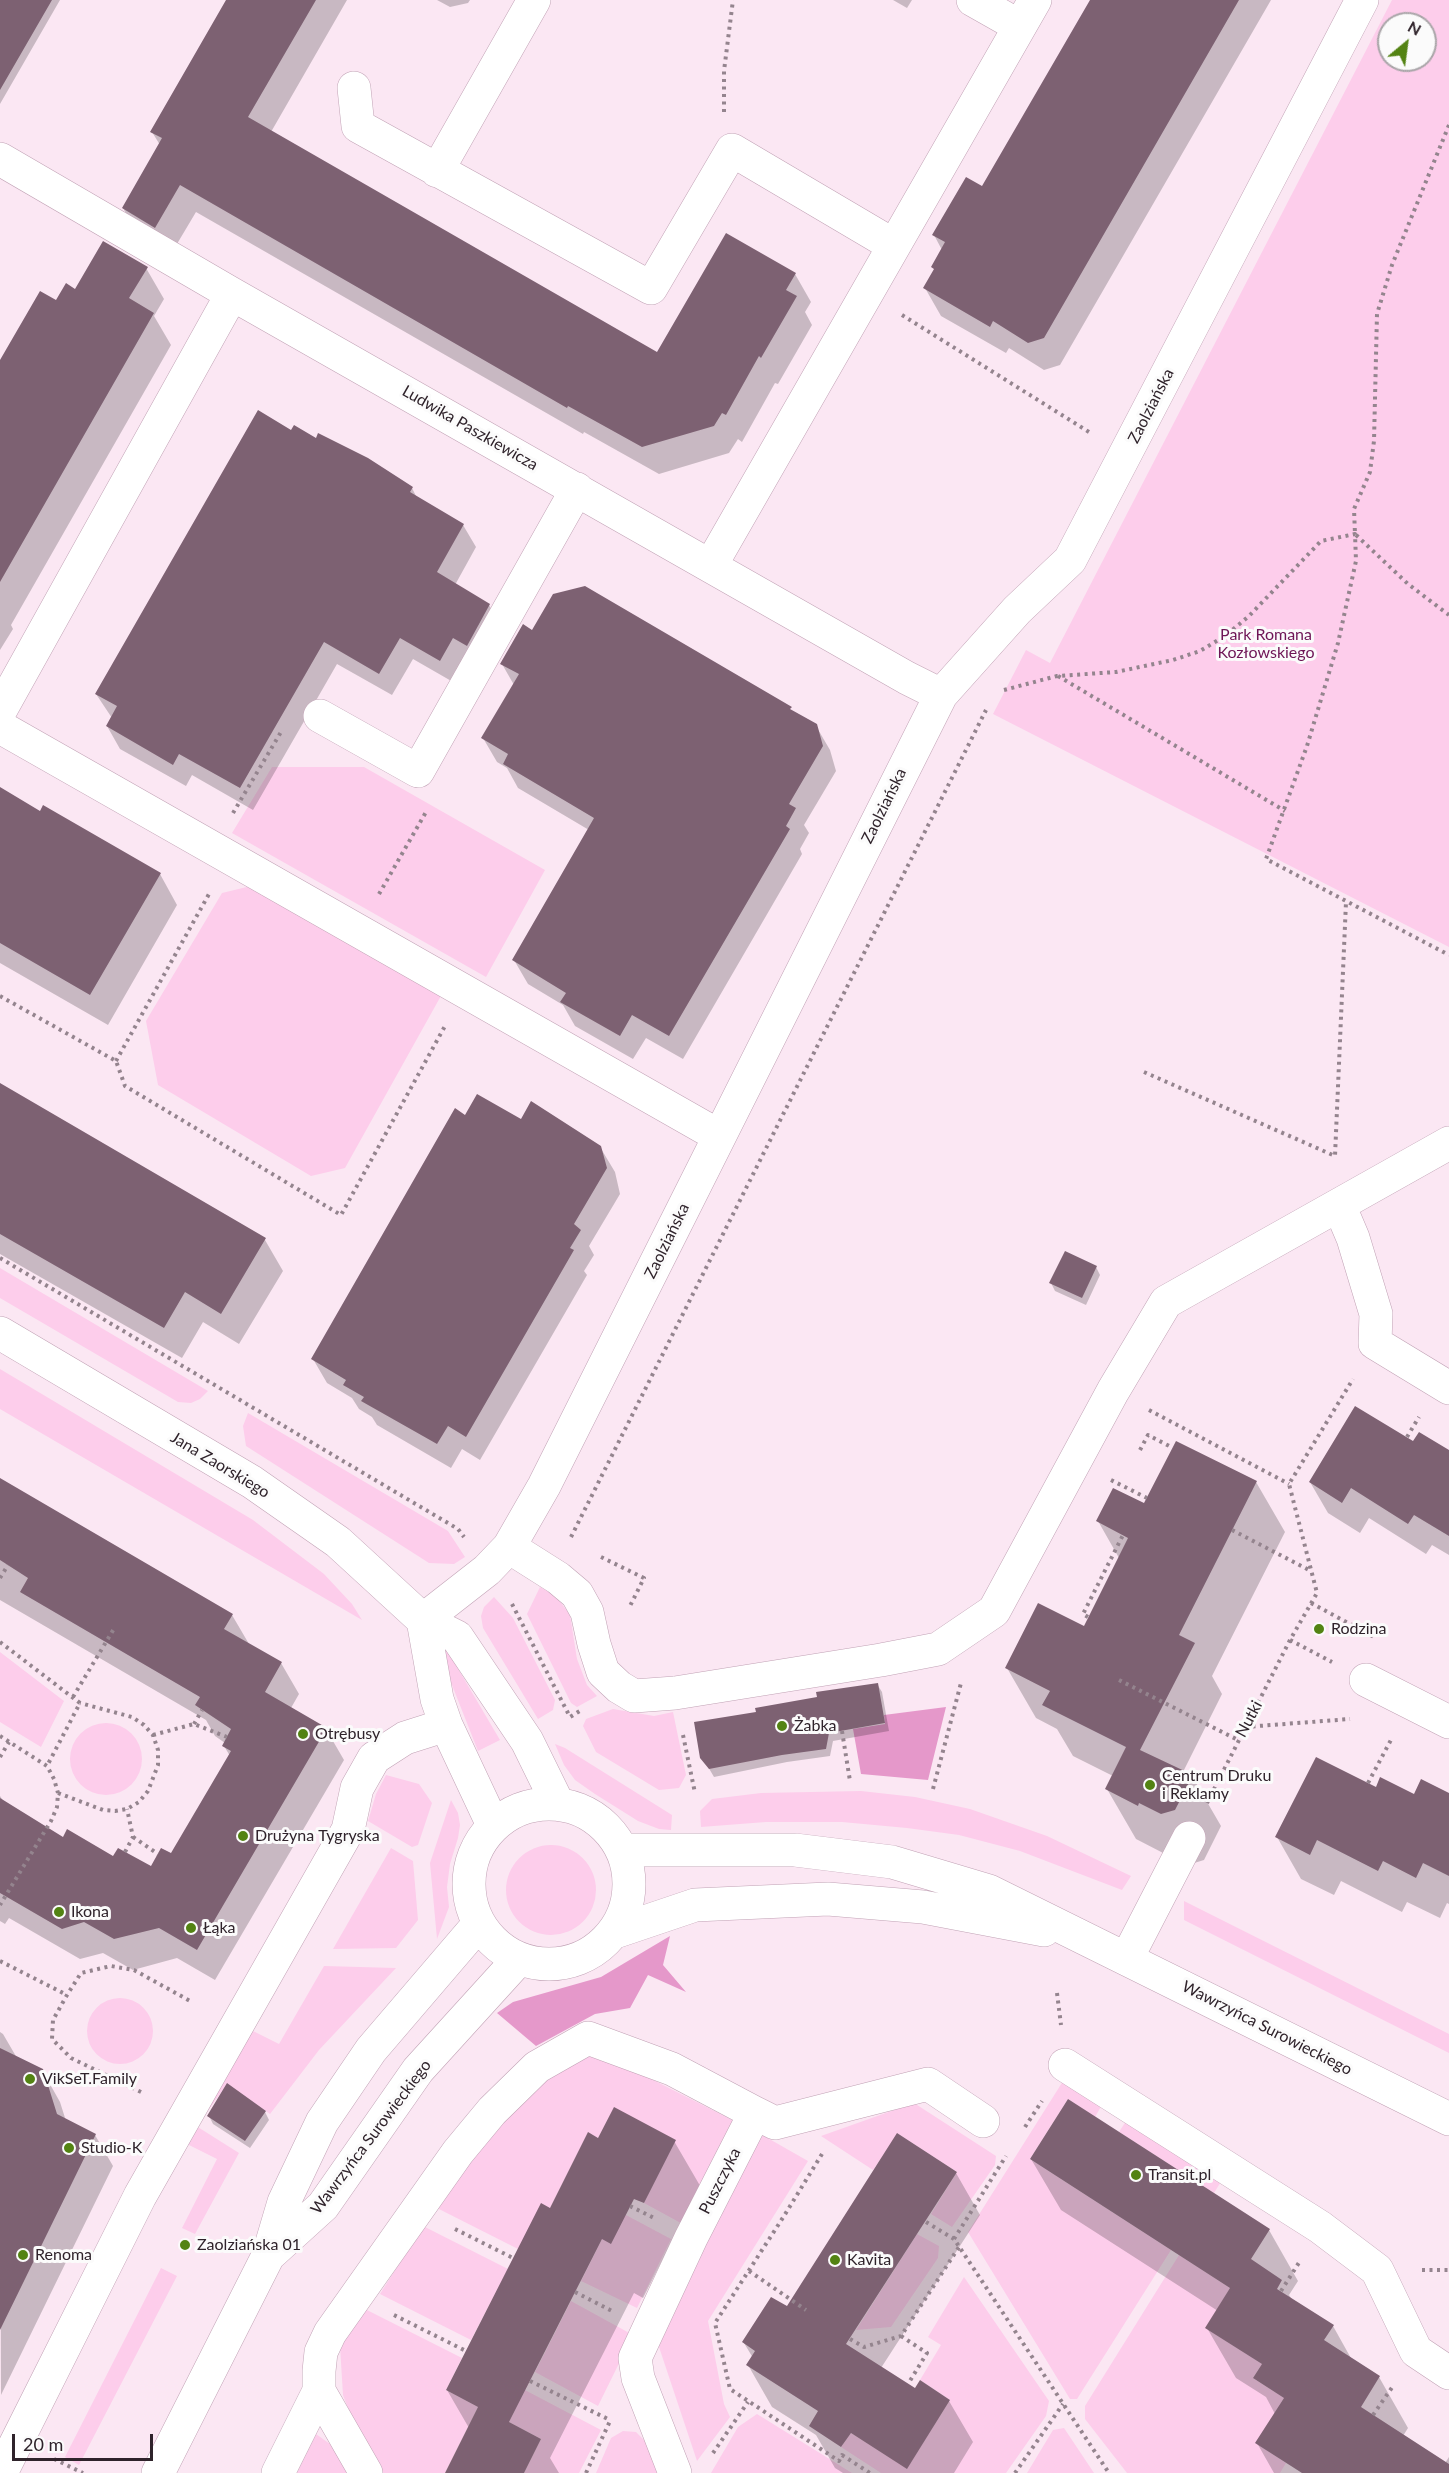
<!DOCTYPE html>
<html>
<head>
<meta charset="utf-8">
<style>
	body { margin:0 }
	#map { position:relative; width:1449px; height:2473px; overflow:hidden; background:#fbe7f3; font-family:Lato,sans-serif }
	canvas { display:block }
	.north { position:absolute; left:1377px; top:12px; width:60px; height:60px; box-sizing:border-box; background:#fbfbfb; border:2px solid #a9a5a8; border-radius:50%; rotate:29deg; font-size:16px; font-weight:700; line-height:24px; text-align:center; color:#2f232b }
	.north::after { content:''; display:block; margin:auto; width:21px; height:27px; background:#538313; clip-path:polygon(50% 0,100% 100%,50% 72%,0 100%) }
	.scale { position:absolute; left:12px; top:2434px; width:141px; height:27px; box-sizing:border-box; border:3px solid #2f232b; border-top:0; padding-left:8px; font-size:18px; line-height:21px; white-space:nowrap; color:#2f232b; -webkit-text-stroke:4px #fbfbfb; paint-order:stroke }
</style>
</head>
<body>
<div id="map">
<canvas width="1449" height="2473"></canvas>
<div class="north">N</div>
<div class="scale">20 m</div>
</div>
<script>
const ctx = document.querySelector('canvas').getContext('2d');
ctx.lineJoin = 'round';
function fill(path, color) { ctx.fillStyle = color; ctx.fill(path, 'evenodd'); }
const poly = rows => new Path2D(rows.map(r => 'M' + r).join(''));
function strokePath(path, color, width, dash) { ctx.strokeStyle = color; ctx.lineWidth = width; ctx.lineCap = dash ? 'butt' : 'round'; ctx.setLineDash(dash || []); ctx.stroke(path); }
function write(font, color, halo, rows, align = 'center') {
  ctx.font = font + ' Lato,sans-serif'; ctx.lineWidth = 6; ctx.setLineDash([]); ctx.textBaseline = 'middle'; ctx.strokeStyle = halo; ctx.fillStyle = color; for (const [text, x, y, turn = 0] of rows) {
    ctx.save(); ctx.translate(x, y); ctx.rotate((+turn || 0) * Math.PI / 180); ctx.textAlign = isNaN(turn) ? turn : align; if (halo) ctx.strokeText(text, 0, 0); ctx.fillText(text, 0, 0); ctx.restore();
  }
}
fill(poly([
	[1392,0,1449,0,1449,947,993,714,1026,650,1050,663],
	[1389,24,1425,24,1425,60,1389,60],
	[272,767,364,767,545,870,486,977,232,833],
	[255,885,442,994,345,1168,311,1176,158,1085,146,1021,222,893],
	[0,1268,208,1391,200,1399,191,1403,178,1402,0,1298],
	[0,1369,253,1520,324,1574,352,1604,362,1620,0,1409],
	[248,1413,448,1531,465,1557,454,1564,429,1563,246,1446,243,1426],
	[540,1587,556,1596,570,1615,577,1659,587,1685,597,1696,577,1707,571,1703,527,1614],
	[494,1597,513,1618,555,1700,553,1710,538,1719,483,1628,481,1616,484,1607],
	[447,1650,500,1740,478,1751,439,1652],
	[0,1652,64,1701,41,1747,0,1722],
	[613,1709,654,1716,673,1712,686,1775,679,1788,659,1790,596,1752,583,1726,586,1719],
	'70 1759a36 36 0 1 1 72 0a36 36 0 1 1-72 0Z',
	[555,1744,565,1748,672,1815,671,1830,659,1829,638,1821,595,1794,575,1780,564,1765],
	[386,1775,419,1784,432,1803,418,1845,412,1847,368,1821,376,1794],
	[861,1791,915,1797,970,1809,1047,1836,1131,1876,1122,1890,1020,1851,959,1835,907,1828,842,1822,766,1822,701,1827,700,1811,712,1799,761,1793],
	[451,1800,458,1813,460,1825,458,1838,450,1864,447,1887,449,1907,437,1939,430,1863],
	'506 1890a45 45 0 1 1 90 0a45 45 0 1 1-90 0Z',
	[391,1848,413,1861,418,1920,396,1948,333,1949],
	[1184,1901,1449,2034,1449,2053,1184,1920],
	[324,1966,396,1968,319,2050,270,2114,227,2084,205,2115,199,2111,249,2029,279,2044],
	'87 2031a33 33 0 1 1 66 0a33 33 0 1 1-66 0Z',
	[594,2050,742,2125,688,2227,644,2203,675,2140,614,2108,598,2138,588,2133,550,2208,518,2249,431,2205,465,2158,551,2075],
	[1065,2078,1103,2103,1095,2117,1068,2099,1030,2159,1171,2250,1077,2399,1070,2399,968,2232],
	[914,2103,996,2156,995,2165,952,2227,931,2214,957,2172,898,2134,873,2170,821,2136],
	[1128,2118,1222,2180,1214,2193,1119,2132],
	[193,2124,239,2153,195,2234,182,2228,217,2159,181,2141],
	[757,2132,808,2161,708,2321,724,2404,730,2417,697,2461,658,2344],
	[626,2215,671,2239,637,2308,581,2281,602,2239],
	[423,2226,508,2269,471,2340,380,2294],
	[917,2234,939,2246,938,2258,891,2327,856,2330],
	[1179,2255,1230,2288,1206,2328,1262,2364,1253,2378,1284,2398,1256,2443,1286,2463,1280,2473,1127,2473,1085,2419,1085,2406],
	[161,2268,177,2276,79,2465,65,2457],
	[964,2277,1049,2401,1046,2416,1006,2473,881,2473,841,2447,851,2433,907,2468,950,2400,920,2380,941,2345,928,2337],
	[571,2301,633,2335,598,2406,535,2372],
	[359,2306,462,2358,446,2390,478,2407,445,2473,382,2473,365,2453,343,2395,340,2346],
	[525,2390,601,2430,579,2473,524,2473,541,2439,509,2422],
	[757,2414,852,2473,711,2473,738,2427],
	[1064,2428,1094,2473,1027,2473,1053,2430],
	[623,2431,636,2432,646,2442,660,2473,596,2473,611,2438],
	[316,2434,337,2449,347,2473,297,2473]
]), '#fdcdeb');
fill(poly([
	[946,1707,928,1780,861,1774,853,1729,885,1724,884,1715],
	[670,1936,663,1965,686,1992,648,1975,630,2008,595,2014,536,2046,497,2013,513,2002,601,1977]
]), '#e598ca');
fill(poly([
	[2,0,60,0,0,104,0,3],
	[228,0,347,0,271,132,658,354,795,274,811,302,805,312,812,325,778,384,775,383,742,442,738,439,729,453,659,474,584,432,583,434,196,212,171,254,139,236,123,208,160,145,152,132],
	[437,0,470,0,468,3,450,7],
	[893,0,912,0,907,8],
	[1091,0,1271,0,1060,365,1044,370,1009,348,1006,353,941,316,925,288,935,271,933,267,942,250,934,235,983,188],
	[146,268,164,299,154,316,171,345,11,625,13,629,0,650,0,363,56,302,76,291],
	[292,432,412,488,417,498,463,525,476,547,455,585,489,605,502,628,453,682,413,659,392,695,337,664,253,810,192,775,186,786,120,749,107,726,112,718,96,694],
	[533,632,816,726,830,750,836,771,804,825,809,833,800,849,802,854,683,1059,646,1038,633,1059,575,1026,563,1005,528,984,514,960,589,830,518,788,507,768,497,762,483,738,514,685,502,664],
	[0,796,40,813,160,874,177,905,108,1025,0,963],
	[0,1086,265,1240,283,1271,239,1344,203,1322,182,1358,0,1254],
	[466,1117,522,1121,600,1147,615,1172,620,1194,589,1246,594,1255,584,1271,587,1275,480,1460,462,1449,451,1468,377,1425,372,1417,359,1409,352,1398,327,1383,313,1359],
	[1096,1267,1100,1275,1086,1305,1055,1291,1051,1283],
	[1414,1443,1449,1452,1449,1555,1432,1545,1426,1554,1369,1518,1360,1533,1328,1513,1310,1482],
	[0,1479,232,1615,249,1644,281,1663,299,1694,291,1708,326,1729,344,1760,215,1980,177,1958,133,1970,103,1953,80,1959,9,1918,5,1924,0,1921,0,1796,4,1802,64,1839,113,1858,152,1868,171,1855,230,1756,224,1746,225,1743,215,1736,206,1720,0,1600],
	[1256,1482,1285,1532,1212,1676,1222,1694,1183,1772,1192,1776,1221,1826,1204,1860,1191,1864,1167,1855,1136,1839,1107,1789,1113,1776,1073,1756,1057,1729,1036,1718,1007,1668,1085,1628,1119,1558,1098,1521,1145,1505],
	[877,1684,882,1692,889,1731,833,1741,830,1756,787,1762,714,1777,700,1753,819,1699],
	[1376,1789,1414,1796,1449,1795,1449,1904,1447,1903,1440,1918,1407,1902,1402,1912,1341,1881,1334,1895,1301,1879,1277,1837],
	[0,2032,3,2034,17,2058,42,2070,60,2102,66,2121,95,2135,113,2166,1,2395],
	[265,2112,269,2120,250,2148,213,2124,209,2116],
	[898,2136,956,2173,980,2215,881,2368,915,2390,949,2401,973,2442,954,2473,843,2473,835,2468,816,2435,772,2407,748,2365,753,2358,744,2343,787,2308],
	[598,2140,674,2141,706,2196,675,2258,666,2253,643,2298,634,2293,550,2458,559,2473,447,2473,469,2428,447,2390,550,2210],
	[1031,2159,1269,2230,1298,2281,1289,2295,1293,2301,1333,2326,1352,2360,1379,2377,1408,2428,1403,2436,1445,2463,1449,2457,1449,2473,1274,2473,1257,2443,1275,2414,1266,2397,1236,2378,1207,2328,1218,2311,1061,2210]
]), '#0003');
fill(poly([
	[0,0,52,0,0,90],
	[226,0,316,0,248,117,657,352,726,233,796,273,786,290,797,296,761,358,759,356,726,415,722,413,714,426,642,447,568,406,567,408,180,185,155,228,122,208,162,138,150,132],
	[1090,0,1239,0,1044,338,1028,343,993,321,990,327,923,288,934,269,931,267,945,242,932,235,966,177,982,186],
	[103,241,148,267,129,298,154,313,0,582,0,360,40,291,56,300,66,283,75,289],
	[258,410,291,430,294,425,316,438,318,433,368,458,413,487,410,492,464,524,437,572,490,604,467,646,453,638,440,661,400,638,379,674,324,642,240,788,179,754,173,765,106,726,117,706,95,694],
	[585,586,792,707,790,709,817,724,823,746,789,804,796,808,786,826,790,829,669,1036,632,1015,620,1036,560,1002,566,993,512,960,594,818,503,764,508,754,481,738,519,674,500,664,523,624,532,630,553,594],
	[0,787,40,811,43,805,161,873,90,995,0,943],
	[0,1083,266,1238,221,1314,185,1292,164,1328,0,1234],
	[477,1094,521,1119,531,1101,601,1146,607,1168,574,1224,581,1230,570,1248,574,1250,466,1437,448,1426,437,1444,361,1401,364,1397,343,1385,346,1380,311,1359,455,1108,465,1115],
	[1065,1251,1097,1266,1082,1298,1049,1283],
	[1355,1406,1413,1441,1419,1432,1449,1450,1449,1536,1414,1515,1408,1524,1351,1488,1342,1503,1309,1482],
	[1176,1441,1257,1481,1179,1635,1195,1643,1140,1750,1193,1775,1175,1810,1161,1814,1139,1803,1138,1806,1105,1789,1126,1747,1042,1705,1050,1691,1005,1668,1038,1603,1084,1626,1128,1538,1096,1521,1113,1488,1144,1503],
	[0,1478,233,1614,224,1629,282,1662,265,1692,327,1728,197,1950,159,1928,114,1939,84,1922,62,1929,0,1893,0,1798,63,1837,67,1829,113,1856,118,1848,151,1866,161,1848,171,1853,231,1751,222,1746,231,1729,195,1705,200,1697,20,1592,28,1578,0,1560],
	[878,1683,885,1723,829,1733,826,1749,782,1755,709,1769,700,1758,694,1722,756,1712,755,1708,817,1697,816,1692],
	[1316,1757,1376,1787,1380,1777,1414,1794,1421,1779,1449,1793,1449,1876,1423,1863,1416,1878,1383,1861,1378,1871,1317,1840,1310,1855,1275,1837],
	[0,2048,43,2069,57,2114,96,2134,0,2330],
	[227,2083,266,2111,245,2141,207,2116],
	[1068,2099,1270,2229,1251,2259,1282,2280,1277,2289,1334,2325,1324,2340,1380,2376,1361,2407,1449,2464,1449,2473,1302,2473,1255,2443,1284,2398,1253,2378,1262,2364,1205,2328,1230,2288,1030,2159],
	[614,2107,676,2140,644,2203,634,2199,611,2244,602,2239,509,2422,541,2439,524,2473,445,2473,478,2407,446,2390,541,2203,550,2208,588,2132,598,2138],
	[897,2133,957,2172,846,2344,915,2388,920,2380,950,2400,907,2469,851,2433,841,2447,809,2426,818,2411,746,2365,755,2351,742,2342,771,2297,787,2306]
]), '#7d6172');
const minor = poly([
	[973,0,1019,26],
	[354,88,358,126,651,288,732,150,893,245],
	[0,159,232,294,907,678,941,695],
	[437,171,534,0],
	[711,565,1035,0],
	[0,711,232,294],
	[320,716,418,771,577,489],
	[0,727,719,1136],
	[1339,1205,1353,1238,1376,1314,1375,1343,1449,1388],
	[0,1333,252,1482,338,1542,423,1620,457,1637,527,1741,558,1804],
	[509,1547,558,1578,577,1594,587,1612,594,1644,603,1672,619,1687,634,1696,675,1693,881,1660,938,1649,994,1611,1113,1391,1166,1302,1449,1143],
	[423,1620,487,1570,509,1547,544,1486,941,695,1017,610,1070,560,1362,0],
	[423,1620,437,1699,446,1725,493,1825],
	[1366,1680,1449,1722],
	'469 1884a80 80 0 1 1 160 0a80 80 0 1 1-160 0Z',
	[623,1850,795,1850,892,1862,989,1891,1449,2119],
	[615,1932,695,1905,828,1899,923,1907,1044,1930],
	[1127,1958,1189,1838],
	[1065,2065,1320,2227,1377,2270,1416,2351,1449,2373],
	[755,2113,775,2123,928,2084,983,2121],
	[269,2255,323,2206,418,2070,518,1960],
	[1,2473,140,2196,348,1830,357,1788,374,1758,405,1738,446,1725],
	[158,2473,268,2256,284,2202,322,2122,371,2050,478,1925],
	[278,2473,319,2391],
	[366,2473,319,2391,319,2371,321,2352,330,2333,458,2152,492,2111,537,2067,588,2038,672,2069,755,2113,691,2238,635,2358,638,2378,675,2473]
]);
strokePath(minor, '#c1a2b5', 34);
strokePath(poly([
	[724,112,724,71,733,0],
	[1449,125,1392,265,1377,314,1374,441,1370,472,1354,509,1355,534,1408,584,1449,615],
	[902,315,1089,432],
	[1058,676,1285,811],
	[1004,690,1057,676,1116,672,1173,660,1200,651,1225,636,1249,616,1321,541,1355,534,1356,561,1338,643,1307,746,1266,859,1449,955],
	[233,813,281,732],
	[379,894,426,812],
	[0,996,116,1061,125,1086,341,1215,445,1026],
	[116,1061,209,894],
	[1144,1072,1335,1156,1346,902],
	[0,1258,458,1529,464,1537],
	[1149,1410,1289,1484],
	[1407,1437,1419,1417],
	[1140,1450,1148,1435,1173,1448],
	[1111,1480,1147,1498],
	[1232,1530,1311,1571],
	[571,1537,986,710],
	[601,1557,644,1578,629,1608],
	[0,1578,8,1565],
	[1311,1603,1376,1638],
	[512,1604,570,1717,583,1709],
	[1088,1617,1083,1614,1123,1535],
	[1290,1640,1332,1662],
	[0,1642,80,1703,47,1766],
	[1119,1680,1238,1740],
	[73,1697,115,1627],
	[194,1724,202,1710],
	[1245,1727,1350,1719],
	[842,1731,850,1781],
	[153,1735,194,1724,227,1737],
	[683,1735,695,1793],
	[0,1736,47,1766,54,1779,58,1793,57,1807,51,1821,0,1905],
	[0,1757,9,1742],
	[1368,1783,1392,1738],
	[933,1789,961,1683],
	[58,1793,103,1810,115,1811,127,1809,139,1802,148,1791,158,1765,158,1750,153,1735,144,1725,132,1717,80,1703],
	[1207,1803,1290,1640,1317,1593,1289,1484,1353,1379],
	[133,1837,158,1854],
	[125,1852,133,1837,127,1809],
	[0,1961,67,1995],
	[1057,1993,1061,2025],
	[141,2092,71,2058,52,2039,53,2020,67,1995,81,1973,111,1966,134,1970,192,2002],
	[1025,2127,1042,2101],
	[822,2154,784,2216,715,2323,730,2389,839,2461,842,2455,870,2473],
	[630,2206,656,2219],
	[926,2222,954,2239,1109,2473],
	[455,2229,513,2258],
	[954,2239,1006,2156],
	[1422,2270,1449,2270],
	[749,2271,806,2310],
	[1281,2291,1300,2261],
	[575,2292,612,2311],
	[394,2315,466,2351],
	[901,2336,927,2353,908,2384],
	[850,2339,864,2347,901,2336,959,2247],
	[530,2381,610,2420],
	[1373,2415,1393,2386],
	[713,2453,748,2402],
	[54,2459,83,2473],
	[586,2473,610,2421],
	[1015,2473,1063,2404]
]), '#94848e', 4, [3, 4.5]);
strokePath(minor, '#fff', 33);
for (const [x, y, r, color] of [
	[1319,1629,6,"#538313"],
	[782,1726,6,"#538313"],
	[303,1734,6,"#538313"],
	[1150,1785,6,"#538313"],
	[243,1836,6,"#538313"],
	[59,1912,6,"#538313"],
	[191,1928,6,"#538313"],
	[30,2079,6,"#538313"],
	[69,2148,6,"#538313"],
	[1136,2175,6,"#538313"],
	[185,2245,6,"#538313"],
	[23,2255,6,"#538313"],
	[835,2260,6,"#538313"]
]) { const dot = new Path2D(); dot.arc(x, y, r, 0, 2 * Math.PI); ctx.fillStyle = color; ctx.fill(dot); strokePath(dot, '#fbfbfb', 2); }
write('16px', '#2f232b', '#fbfbfb', [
	["Zaolziańska",1151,406,-63],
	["Ludwika Paszkiewicza",470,428,30],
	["Zaolziańska",884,806,-64],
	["Zaolziańska",667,1241,-64],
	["Jana Zaorskiego",220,1465,31],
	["Nutki",1249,1719,-62],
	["Wawrzyńca Surowieckiego",1267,2028,27],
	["Wawrzyńca Surowieckiego",371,2137,-53],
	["Puszczyka",720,2181,-63]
]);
write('16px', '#6e1556', '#fbfbfb', [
	["Park Romana",1266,635],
	["Kozłowskiego",1266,653]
]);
write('16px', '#2f232b', '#fbfbfb', [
	["Rodzina",1331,1629],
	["Żabka",794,1726],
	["Otrębusy",315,1734],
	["Centrum Druku",1162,1776],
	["i Reklamy",1162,1794],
	["Drużyna Tygryska",255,1836],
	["Ikona",71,1912],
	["Łąka",203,1928],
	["VikSeT.Family",42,2079],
	["Studio-K",81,2148],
	["Transit.pl",1148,2175],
	["Zaolziańska 01",197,2245],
	["Renoma",35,2255],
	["Kavita",847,2260]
], 'left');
</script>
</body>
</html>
